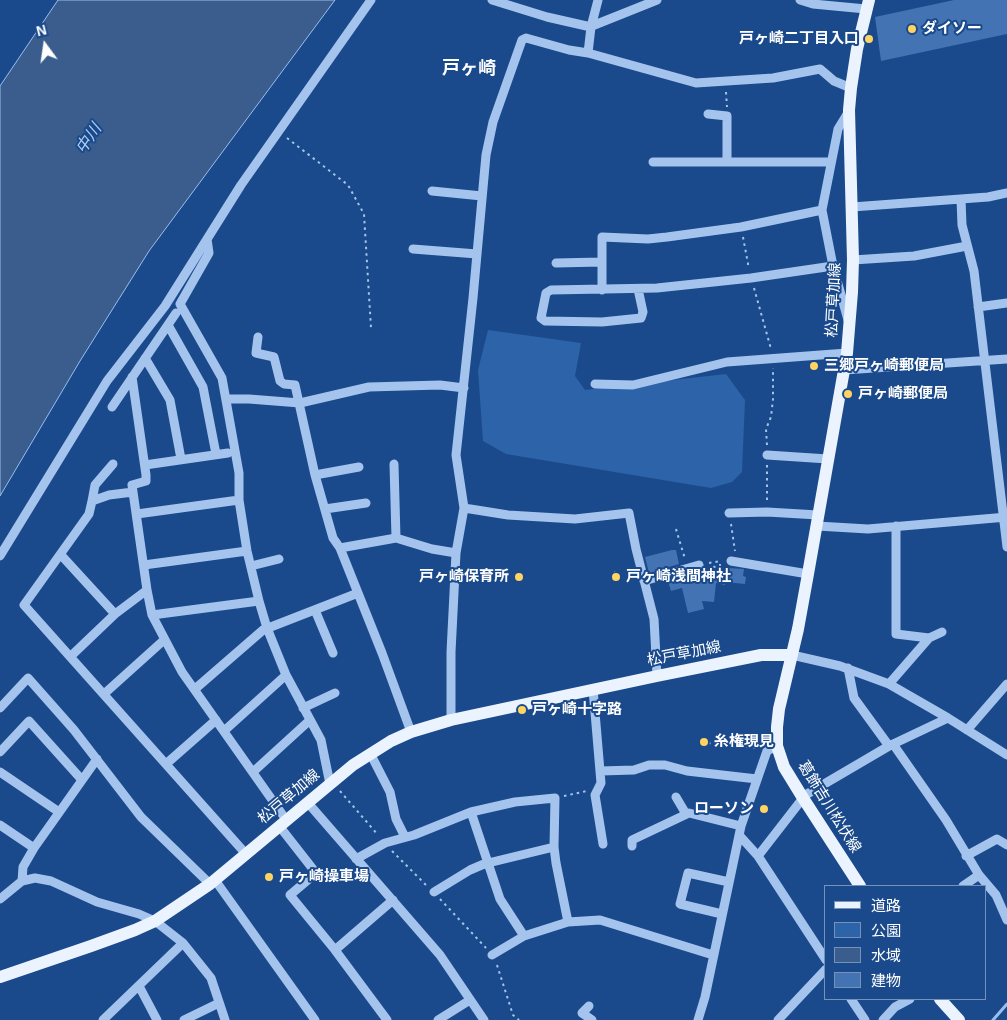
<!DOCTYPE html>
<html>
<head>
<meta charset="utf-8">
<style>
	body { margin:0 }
	#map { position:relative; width:1007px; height:1020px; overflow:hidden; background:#1a4a8b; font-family:Arial,"Noto Sans JP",sans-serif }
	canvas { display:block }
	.legend { position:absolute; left:824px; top:885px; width:162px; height:115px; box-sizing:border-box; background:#1a4a8b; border:1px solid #7692b9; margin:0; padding:6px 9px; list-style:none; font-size:15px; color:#fff }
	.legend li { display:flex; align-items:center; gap:10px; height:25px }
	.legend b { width:25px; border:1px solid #7692b9 }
	.north { position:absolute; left:20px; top:20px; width:50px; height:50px; -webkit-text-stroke:4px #1a4a8b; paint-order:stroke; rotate:346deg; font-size:14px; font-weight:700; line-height:20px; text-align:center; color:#fff }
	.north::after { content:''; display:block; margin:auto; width:18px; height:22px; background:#fff; clip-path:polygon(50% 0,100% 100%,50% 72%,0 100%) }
</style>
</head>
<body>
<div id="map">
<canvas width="1007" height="1020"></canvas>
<ul class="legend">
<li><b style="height:6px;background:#ebf3ff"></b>道路</li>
<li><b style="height:14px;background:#2d63a9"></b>公園</li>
<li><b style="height:14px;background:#3b5d8d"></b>水域</li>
<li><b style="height:14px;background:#4373b3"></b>建物</li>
</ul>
<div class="north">N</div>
</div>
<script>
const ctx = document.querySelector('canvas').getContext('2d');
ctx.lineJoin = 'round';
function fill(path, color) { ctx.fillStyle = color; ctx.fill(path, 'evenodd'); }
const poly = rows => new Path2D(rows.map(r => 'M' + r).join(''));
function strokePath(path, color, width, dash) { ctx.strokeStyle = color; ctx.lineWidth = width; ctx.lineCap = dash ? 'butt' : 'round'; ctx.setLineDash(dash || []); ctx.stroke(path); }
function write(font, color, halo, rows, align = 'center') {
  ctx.font = font + ' Arial,"Noto Sans JP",sans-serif'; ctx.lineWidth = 4; ctx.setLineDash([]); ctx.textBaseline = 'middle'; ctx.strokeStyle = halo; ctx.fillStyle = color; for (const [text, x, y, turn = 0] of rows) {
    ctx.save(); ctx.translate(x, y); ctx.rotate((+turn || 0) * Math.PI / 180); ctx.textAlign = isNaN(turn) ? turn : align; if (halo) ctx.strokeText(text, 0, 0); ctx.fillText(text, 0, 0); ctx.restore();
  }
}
fill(poly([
	[488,330,581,343,575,376,585,390,726,374,745,400,742,472,732,482,711,488,506,454,483,441,478,370]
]), '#2d63a9');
const water = poly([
	[58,0,335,0,149,251,80,361,0,496,0,86,58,0]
]);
fill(water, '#3b5d8d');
strokePath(water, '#98bfef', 1);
strokePath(poly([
	[993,1020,1007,1004]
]), '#98bfef', 3);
fill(poly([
	[954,0,1007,0,1007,34,881,61,875,17],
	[672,550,676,550,679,564,649,573,645,557],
	[728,568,744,569,743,576,746,577,745,584,725,582,725,585,716,583,714,602,702,601,704,609,688,613,682,588,671,591,668,581,682,576,684,584,706,582,707,574,709,574,710,571,728,574]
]), '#4373b3');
strokePath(poly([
	[726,92,727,107],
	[287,138,348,185,364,214,371,328],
	[743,237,749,269],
	[754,288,771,349],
	[767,445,766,429,771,417,773,399,773,368],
	[767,465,767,502],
	[731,524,735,551],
	[676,529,685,559],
	[709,563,721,561],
	[713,567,720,566,720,561],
	[615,571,615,574],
	[708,743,758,748],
	[340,791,378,835],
	[564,796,587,791],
	[392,851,426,885],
	[440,899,486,948],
	[497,965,513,1015,519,1020]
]), '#a5c4ed', 2, [2.5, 4]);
strokePath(poly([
	[492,0,547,17,591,27],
	[800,0,813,4,866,9],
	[592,26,657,0],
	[588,53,591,27,598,0],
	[708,114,727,116,727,162],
	[653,162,831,162],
	[432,191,482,196],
	[961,199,962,225,974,271,1007,547],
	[852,207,988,197,1007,193],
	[207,239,209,253,180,304,222,378,239,473,239,500,247,551,259,601,267,628,286,675,321,740,330,784],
	[413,249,477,254],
	[853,260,914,256,967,246],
	[556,263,601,262],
	[638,289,643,312,641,318,602,322,545,321,541,318,546,293,551,290,657,288,751,278,833,266],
	[602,290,602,237,648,239,667,237,741,227,822,210],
	[978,307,1007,303],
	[848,320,833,266,822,210,838,129,849,111],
	[168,325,203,387,216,454],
	[258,337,256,353,274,357,280,381,284,384,295,385,315,475,333,538,340,548,382,653,411,732],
	[145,358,170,400,181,459],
	[844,370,1007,359],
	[132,377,146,475,146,481,132,485,147,590,152,615,182,672,287,821],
	[595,384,633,385,727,362,847,353],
	[227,399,249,399,300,403,369,387,440,385,464,388],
	[112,407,176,313],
	[767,455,828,459],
	[394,464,396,538],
	[145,465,228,453],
	[315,475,359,467],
	[133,492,109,495,92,501,89,514,24,605,246,854],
	[92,501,95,485,113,464],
	[464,508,508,515,575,519,629,513,636,549,654,619,657,676],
	[325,509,366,503],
	[729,513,767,512,818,515],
	[137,514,239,500],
	[817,526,868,529,1007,517],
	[896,526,896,634,929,638],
	[340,548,396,538,432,549,456,553],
	[61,555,115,614],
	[0,556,107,381,165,306,241,185,371,0],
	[731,561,808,574],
	[144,565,247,551],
	[251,566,279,559],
	[644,581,699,565],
	[315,610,333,653],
	[152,615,259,601],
	[792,655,840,666,889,684,948,718,1007,755],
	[71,656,115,614,147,590],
	[848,668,854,698,889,746],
	[889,684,929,638,942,632],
	[195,689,263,630,358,593],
	[593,689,601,783,595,795,603,844],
	[104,694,164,640],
	[0,708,28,678,74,730,141,817,210,884],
	[303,708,335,693],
	[451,720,451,652,456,553,464,508,456,455,473,298,486,155,493,122,522,40,526,38,569,50,588,53,696,83,773,78,820,69,834,81,851,88],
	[967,730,1007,684],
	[224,731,286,675],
	[893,744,946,820,979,875,996,895,1007,920],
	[0,752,29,721,82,780],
	[370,753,390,792,396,819,405,837],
	[166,764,216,720],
	[601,771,634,770,649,765,665,765,687,771,757,779],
	[0,772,59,812],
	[253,772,310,720],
	[676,797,686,814],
	[802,797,889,746,948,718],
	[308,803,440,955,484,1020],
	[471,812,500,899,524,936,492,955],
	[0,825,34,848],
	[280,827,316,873,290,895,335,950,387,1020],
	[739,835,758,856,826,960],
	[632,846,632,840,689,813,741,826],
	[554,847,556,863,568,922],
	[758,856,803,798],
	[966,856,997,839,1007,845],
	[356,859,385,843,414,835,471,812,515,802,555,798,554,847,484,864,470,870,434,892],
	[215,880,315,1020],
	[22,881,23,867,34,848,97,759],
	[963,886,979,875],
	[0,899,22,881,35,878,51,881,97,902,139,914,155,921,183,943,211,978,225,1020],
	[722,914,680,904,688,873,729,882],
	[524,936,568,922,600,920,713,955],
	[335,950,393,900],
	[139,986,157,1020],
	[851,999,865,1020],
	[589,1006,582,1013,592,1020],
	[103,1020,183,943],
	[184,1020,219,1003],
	[438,1020,470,1000],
	[698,1020,705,997,741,826,767,751,777,746],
	[778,1020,826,969],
	[883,1020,895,1007,910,999]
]), '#a5c4ed', 9);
strokePath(poly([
	[860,886,803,798,784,767,777,746,777,727,779,709,798,629,808,574,847,353,852,292,853,260,849,110,851,88,857,49,869,0],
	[0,977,91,946,135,930,155,921,210,884,353,765,391,741,411,732,451,720,657,676,761,655,792,655],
	[940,999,959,1020]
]), '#ebf3ff', 12);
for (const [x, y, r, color] of [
	[912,29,5,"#ffd462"],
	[869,39,5,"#ffd462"],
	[814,366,5,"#ffd462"],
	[848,394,5,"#ffd462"],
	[519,577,5,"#ffd462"],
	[616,577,5,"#ffd462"],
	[522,710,5,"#ffd462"],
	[704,742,5,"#ffd462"],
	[764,809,5,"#ffd462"],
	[269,877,5,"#ffd462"]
]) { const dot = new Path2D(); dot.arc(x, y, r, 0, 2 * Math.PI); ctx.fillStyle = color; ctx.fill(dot); strokePath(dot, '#1a4a8b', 2); }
write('bold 15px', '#fff', '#1a4a8b', [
	["ダイソー",922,29],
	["戸ヶ崎二丁目入口",859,39,"right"],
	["三郷戸ヶ崎郵便局",824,366],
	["戸ヶ崎郵便局",858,394],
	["戸ヶ崎保育所",509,577,"right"],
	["戸ヶ崎浅間神社",626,577],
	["戸ヶ崎十字路",532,710],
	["糸権現見",714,742],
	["ローソン",754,809,"right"],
	["戸ヶ崎操車場",279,877]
], 'left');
write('15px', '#fff', '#1a4a8b', [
	["松戸草加線",834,300,-87],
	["松戸草加線",684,654,-11],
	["松戸草加線",289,797,-40],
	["葛飾吉川松伏線",829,807,58]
]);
write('italic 16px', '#b1cff4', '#1a4a8b', [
	["中川",89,139,-56]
]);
write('bold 18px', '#fff', '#1a4a8b', [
	["戸ヶ崎",469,69]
]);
</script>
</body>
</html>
